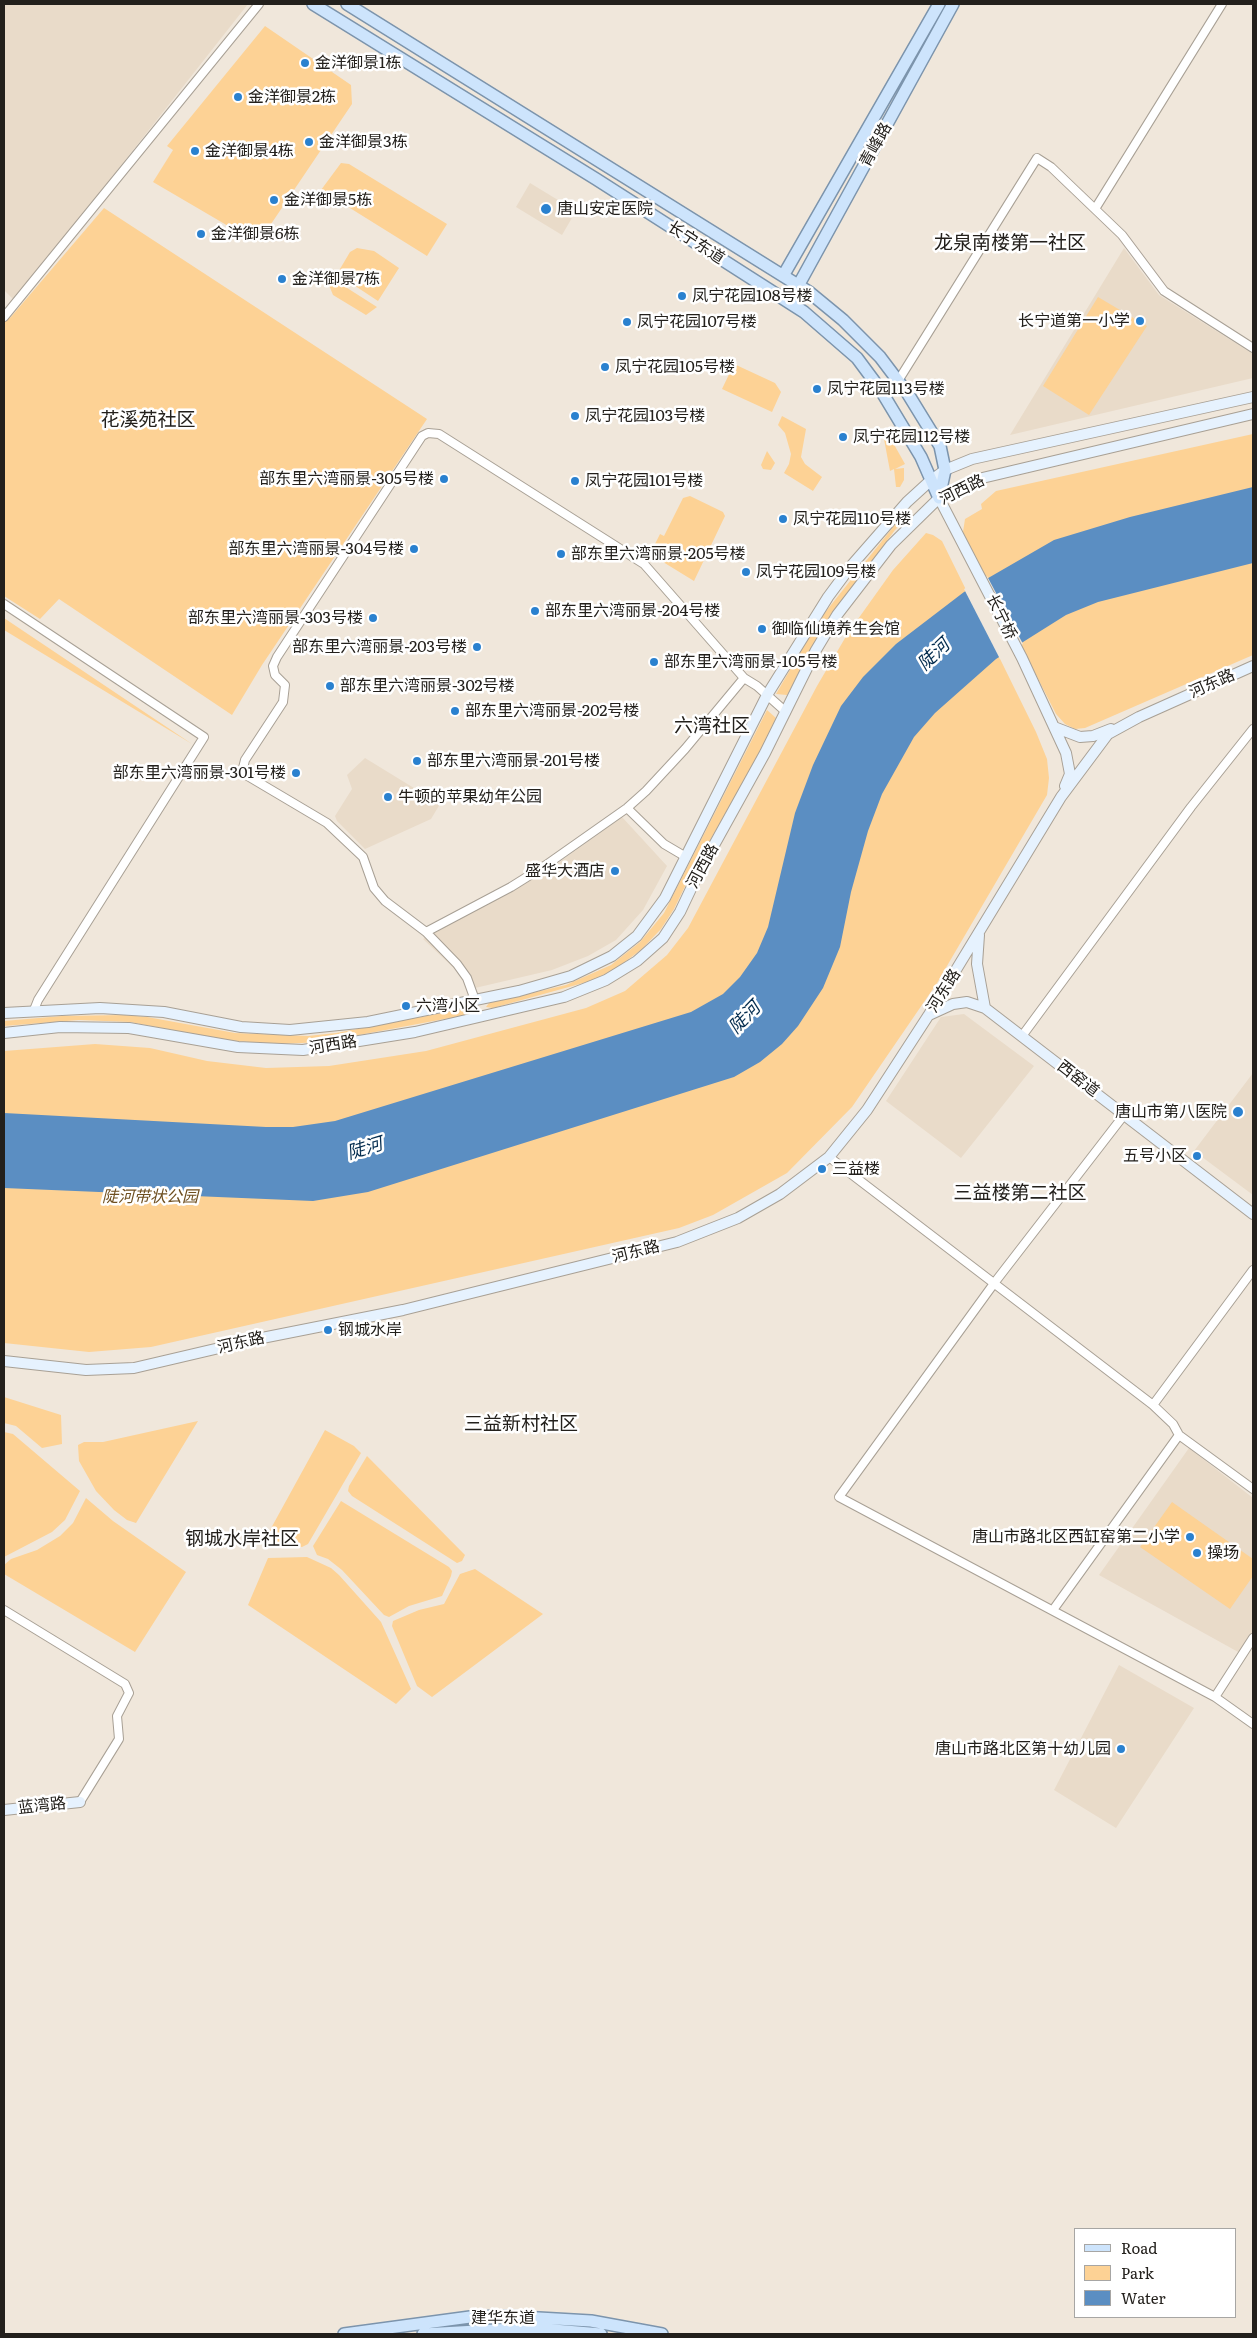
<!DOCTYPE html>
<html>
<head>
<meta charset="utf-8">
<style>
	body { margin:0 }
	#map { position:relative; width:1257px; height:2338px; overflow:hidden; background:#f0e7db; font-family:Literata,serif }
	canvas { display:block }
	.frame { position:absolute; inset:0; border:5px solid #23201c; pointer-events:none }
	.legend { position:absolute; left:1074px; top:2228px; width:162px; height:90px; box-sizing:border-box; background:#fff; border:1px solid #a7a6a4; margin:0; padding:6px 9px; list-style:none; font-size:15px; color:#23201c }
	.legend li { display:flex; align-items:center; gap:10px; height:25px }
	.legend b { width:25px; border:1px solid #a7a6a4 }
</style>
</head>
<body>
<div id="map">
<canvas width="1257" height="2338"></canvas>
<div class="frame"></div>
<ul class="legend">
<li><b style="height:6px;background:#cde4fc"></b>Road</li>
<li><b style="height:14px;background:#fdd295"></b>Park</li>
<li><b style="height:14px;background:#5b8ec2"></b>Water</li>
</ul>
</div>
<script>
const ctx = document.querySelector('canvas').getContext('2d');
ctx.lineJoin = 'round';
function fill(path, color) { ctx.fillStyle = color; ctx.fill(path, 'evenodd'); }
const poly = rows => new Path2D(rows.map(r => 'M' + r).join(''));
function strokePath(path, color, width, dash) { ctx.strokeStyle = color; ctx.lineWidth = width; ctx.lineCap = dash ? 'butt' : 'round'; ctx.setLineDash(dash || []); ctx.stroke(path); }
function write(font, color, halo, rows, align = 'center') {
  ctx.font = font + ' Literata,"Noto Sans SC",serif'; ctx.lineWidth = 5; ctx.setLineDash([]); ctx.textBaseline = 'middle'; ctx.strokeStyle = halo; ctx.fillStyle = color; for (const [text, x, y, turn = 0] of rows) {
    ctx.save(); ctx.translate(x, y); ctx.rotate((+turn || 0) * Math.PI / 180); ctx.textAlign = isNaN(turn) ? turn : align; if (halo) ctx.strokeText(text, 0, 0); ctx.fillText(text, 0, 0); ctx.restore();
  }
}
fill(poly([
	[4,4,248,4,93,201,13,299,4,290],
	[530,183,576,211,562,235,516,207],
	[1124,248,1159,295,1253,354,1253,378,1010,435],
	[365,758,440,804,431,819,365,849,337,821,335,816,352,789,347,775],
	[622,817,667,866,643,910,616,940,588,956,552,970,475,988,423,939,551,868],
	[964,1014,1034,1066,961,1158,886,1101,941,1017],
	[1253,1073,1253,1195,1194,1151],
	[1189,1448,1253,1498,1253,1633,1240,1653,1099,1575],
	[1119,1665,1194,1708,1116,1828,1054,1790]
]), '#e9dbc9');
fill(poly([
	[265,26,351,85,352,104,269,227,235,230,153,182,173,150,167,146],
	[341,163,349,164,447,224,427,256,321,190],
	[104,208,427,419,262,665,232,715,59,599,40,619,4,596,4,313,10,318],
	[357,248,374,251,399,268,378,301,337,274,350,252],
	[333,279,377,307,366,315,333,295,329,285],
	[1098,297,1147,326,1089,415,1043,386],
	[734,364,775,383,781,392,772,412,722,389],
	[782,416,806,429,801,457,805,464,822,477,813,491,784,473,789,464,791,454,785,433,778,425],
	[887,432,905,464,895,469,904,468,904,480,900,487,896,487,894,469,890,471,884,439],
	[1253,434,1253,655,1085,728,1075,729,1065,724,1056,714,963,532,965,519,982,509,981,504,996,491],
	[767,451,775,463,771,470,763,469,761,465],
	[690,496,723,512,725,516,694,581,650,554,660,534,664,536,683,498],
	[908,514,909,516,895,530,824,626,787,695,776,694,819,620,901,517],
	[926,533,933,535,942,541,1036,732,1047,759,1049,778,1047,795,937,983,852,1107,787,1173,713,1215,679,1228,151,1347,89,1352,4,1343,4,1051,95,1044,150,1048,207,1061,266,1068,329,1066,426,1051,586,1008,625,991,667,955,688,928,817,686,848,633,893,570],
	[4,618,192,744,4,630],
	[767,710,776,718,759,754,692,872,674,909,661,929,642,949,618,967,594,980,493,1008,486,1007,489,1003,566,985,611,965,640,942,664,913],
	[469,1008,473,1011,471,1014,327,1041,302,1043,274,1044,226,1040,130,1022,79,1020,4,1026,4,1021,62,1016,125,1015,147,1017,235,1033,308,1036,336,1033],
	[4,1397,61,1415,62,1444,42,1448,16,1426,4,1423],
	[198,1421,136,1523,127,1520,114,1510,96,1491,79,1461,78,1445,84,1442,103,1442],
	[325,1430,354,1446,361,1453,308,1544,302,1547,264,1541],
	[4,1432,13,1434,80,1491,65,1520,52,1532,4,1557],
	[367,1456,465,1555,462,1561,457,1563,352,1496,348,1491,349,1486],
	[86,1498,113,1521,186,1572,135,1652,4,1574,4,1565,11,1559,37,1550,60,1536,73,1523],
	[341,1501,449,1567,452,1571,451,1576,442,1596,409,1606,389,1617,384,1615,342,1570,328,1559,317,1555,313,1546],
	[1172,1502,1253,1559,1253,1576,1230,1609,1140,1547],
	[307,1557,331,1568,339,1575,381,1622,411,1689,396,1704,248,1605,268,1558],
	[475,1569,543,1614,432,1697,417,1686,392,1626,393,1621,419,1610,444,1604,460,1574]
]), '#fdd295');
fill(poly([
	[1253,487,1253,563,1098,602,1066,615,996,659,935,713,914,737,882,794,868,831,851,892,840,947,823,988,798,1026,782,1044,760,1062,734,1077,368,1192,313,1201,4,1188,4,1113,266,1127,293,1127,335,1121,691,1012,723,994,740,977,757,953,768,927,795,813,813,765,841,706,863,677,896,644,964,592,1054,540,1130,517]
]), '#5b8ec2');
fill(poly([
	[987,576,1023,644,1000,659,964,589]
]), '#f0e7db');
const street = poly([
	[1095,209,1222,4],
	[4,317,259,4],
	[898,381,1037,158,1051,167,1122,235,1164,291,1253,348],
	[4,604,204,737,38,1000,34,1010],
	[627,808,664,844,686,857],
	[426,932,511,887,546,865,627,808,646,791,685,749,744,678],
	[475,1000,467,978,457,964,426,932,385,901,374,888,363,857,327,823,246,775,243,768,245,760,283,702,285,685,275,675,273,666,277,657,422,436,428,433,439,434,644,564,744,678,757,686,786,712],
	[1022,1036,1191,807,1253,729],
	[1124,1115,995,1282,839,1497,1215,1697,1253,1724],
	[829,1157,1153,1405,1173,1424,1179,1435,1053,1610],
	[1153,1405,1253,1270],
	[1179,1435,1253,1489],
	[4,1610,125,1684,129,1693,117,1716,119,1739,80,1802],
	[1215,1697,1253,1638]
]);
const secondary = poly([
	[939,498,1022,658,1066,753,1070,774,1065,786],
	[1054,727,1080,737,1093,736,1111,729],
	[979,935,977,964,985,1008],
	[4,1013,100,1008,164,1012,241,1027,290,1030,368,1022,519,991,571,976,612,956,637,936,665,898,767,695,828,597,851,566,907,502,930,481,945,470,972,459,1253,397],
	[929,1015,953,1004,967,1002,985,1008,1253,1214],
	[4,1033,60,1027,129,1028,238,1047,303,1050,415,1032,564,997,606,980,637,961,663,938,680,912,698,874,765,753,816,650,837,615,891,545,939,498,978,479,1253,414],
	[4,1361,86,1370,134,1368,262,1338,403,1310,677,1242,738,1218,780,1194,829,1157,867,1110,928,1016,1061,797,1108,734,1139,717,1253,666],
	[4,1810,80,1802]
]);
const primary = poly([
	[313,4,596,179,804,312,857,358,880,389,921,457,939,498],
	[347,4,809,292,843,320,880,357,908,394,940,446,945,470,939,498],
	[783,276,939,4],
	[798,286,953,4],
	[344,2334,470,2317,504,2316,591,2321,662,2334],
	[423,2334,530,2328,601,2334]
]);
strokePath(street, '#a8a095', 10);
strokePath(secondary, '#a8a095', 12);
strokePath(primary, '#7c94ac', 14);
strokePath(street, '#fff', 8);
strokePath(secondary, '#e6f2fe', 10);
strokePath(primary, '#cde4fc', 11);
for (const [x, y, r, color] of [
	[305,63,5,"#2a81cf"],
	[238,97,5,"#2a81cf"],
	[309,142,5,"#2a81cf"],
	[195,151,5,"#2a81cf"],
	[274,200,5,"#2a81cf"],
	[546,209,6,"#2a81cf"],
	[201,234,5,"#2a81cf"],
	[282,279,5,"#2a81cf"],
	[682,296,5,"#2a81cf"],
	[1140,321,5,"#2a81cf"],
	[627,322,5,"#2a81cf"],
	[605,367,5,"#2a81cf"],
	[817,389,5,"#2a81cf"],
	[575,416,5,"#2a81cf"],
	[843,437,5,"#2a81cf"],
	[444,479,5,"#2a81cf"],
	[575,481,5,"#2a81cf"],
	[783,519,5,"#2a81cf"],
	[414,549,5,"#2a81cf"],
	[561,554,5,"#2a81cf"],
	[746,572,5,"#2a81cf"],
	[535,611,5,"#2a81cf"],
	[373,618,5,"#2a81cf"],
	[762,629,5,"#2a81cf"],
	[477,647,5,"#2a81cf"],
	[654,662,5,"#2a81cf"],
	[330,686,5,"#2a81cf"],
	[455,711,5,"#2a81cf"],
	[417,761,5,"#2a81cf"],
	[296,773,5,"#2a81cf"],
	[388,797,5,"#2a81cf"],
	[615,871,5,"#2a81cf"],
	[406,1006,5,"#2a81cf"],
	[1238,1112,6,"#2a81cf"],
	[1197,1156,5,"#2a81cf"],
	[822,1169,5,"#2a81cf"],
	[328,1330,5,"#2a81cf"],
	[1190,1537,5,"#2a81cf"],
	[1197,1553,5,"#2a81cf"],
	[1121,1749,5,"#2a81cf"]
]) { const dot = new Path2D(); dot.arc(x, y, r, 0, 2 * Math.PI); ctx.fillStyle = color; ctx.fill(dot); strokePath(dot, '#fff', 2); }
write('16px', '#23201c', '#fff', [
	["金洋御景1栋",315,63],
	["金洋御景2栋",248,97],
	["金洋御景3栋",319,142],
	["金洋御景4栋",205,151],
	["金洋御景5栋",284,200],
	["唐山安定医院",557,209],
	["金洋御景6栋",211,234],
	["金洋御景7栋",292,279],
	["凤宁花园108号楼",692,296],
	["长宁道第一小学",1130,321,"right"],
	["凤宁花园107号楼",637,322],
	["凤宁花园105号楼",615,367],
	["凤宁花园113号楼",827,389],
	["凤宁花园103号楼",585,416],
	["凤宁花园112号楼",853,437],
	["部东里六湾丽景-305号楼",434,479,"right"],
	["凤宁花园101号楼",585,481],
	["凤宁花园110号楼",793,519],
	["部东里六湾丽景-304号楼",404,549,"right"],
	["部东里六湾丽景-205号楼",571,554],
	["凤宁花园109号楼",756,572],
	["部东里六湾丽景-204号楼",545,611],
	["部东里六湾丽景-303号楼",363,618,"right"],
	["御临仙境养生会馆",772,629],
	["部东里六湾丽景-203号楼",467,647,"right"],
	["部东里六湾丽景-105号楼",664,662],
	["部东里六湾丽景-302号楼",340,686],
	["部东里六湾丽景-202号楼",465,711],
	["部东里六湾丽景-201号楼",427,761],
	["部东里六湾丽景-301号楼",286,773,"right"],
	["牛顿的苹果幼年公园",398,797],
	["盛华大酒店",605,871,"right"],
	["六湾小区",416,1006],
	["唐山市第八医院",1227,1112,"right"],
	["五号小区",1187,1156,"right"],
	["三益楼",832,1169],
	["钢城水岸",338,1330],
	["唐山市路北区西缸窑第二小学",1180,1537,"right"],
	["操场",1207,1553],
	["唐山市路北区第十幼儿园",1111,1749,"right"]
], 'left');
write('16px', '#23201c', '#fff', [
	["青峰路",876,145,-61],
	["长宁东道",696,243,33],
	["河西路",962,490,-26],
	["长宁桥",1001,617,64],
	["河东路",1212,684,-24],
	["河西路",703,866,-62],
	["河东路",944,991,-58],
	["河西路",333,1045,-9],
	["西窑道",1078,1079,38],
	["河东路",636,1252,-14],
	["河东路",241,1343,-13],
	["蓝湾路",42,1806,-6],
	["建华东道",503,2318]
]);
write('italic 16px', '#6e4f20', '#fff', [
	["陡河带状公园",150,1197]
]);
write('italic 18px', '#052d4f', '#fff', [
	["陡河",934,655,-44],
	["陡河",745,1018,-46],
	["陡河",365,1149,-17]
]);
write('19px', '#23201c', '#fff', [
	["龙泉南楼第一社区",1010,243],
	["花溪苑社区",148,420],
	["六湾社区",712,726],
	["三益楼第二社区",1020,1193],
	["三益新村社区",521,1424],
	["钢城水岸社区",242,1539]
]);
</script>
</body>
</html>
